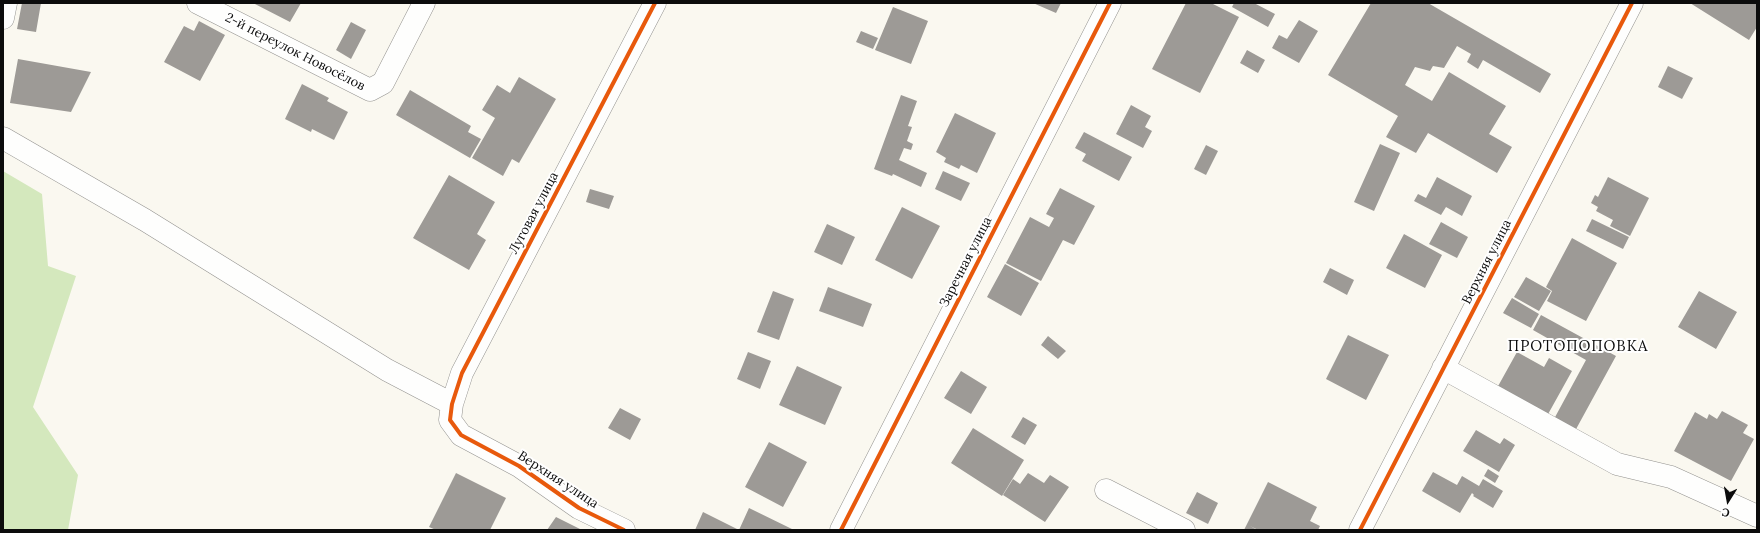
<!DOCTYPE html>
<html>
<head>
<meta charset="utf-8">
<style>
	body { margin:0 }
	#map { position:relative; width:1760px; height:533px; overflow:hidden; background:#faf8f0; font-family:Lora,serif }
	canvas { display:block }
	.frame { position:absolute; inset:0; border:4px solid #0c0c0c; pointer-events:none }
	.north { position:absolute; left:1708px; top:481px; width:40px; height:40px; -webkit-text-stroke:3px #fff; paint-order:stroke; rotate:191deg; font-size:11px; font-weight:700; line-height:16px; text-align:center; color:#0c0c0c }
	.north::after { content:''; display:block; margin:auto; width:14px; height:18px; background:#0c0c0c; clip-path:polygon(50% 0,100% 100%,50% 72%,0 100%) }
</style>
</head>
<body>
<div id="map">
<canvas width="1760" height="533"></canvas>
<div class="frame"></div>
<div class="north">С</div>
</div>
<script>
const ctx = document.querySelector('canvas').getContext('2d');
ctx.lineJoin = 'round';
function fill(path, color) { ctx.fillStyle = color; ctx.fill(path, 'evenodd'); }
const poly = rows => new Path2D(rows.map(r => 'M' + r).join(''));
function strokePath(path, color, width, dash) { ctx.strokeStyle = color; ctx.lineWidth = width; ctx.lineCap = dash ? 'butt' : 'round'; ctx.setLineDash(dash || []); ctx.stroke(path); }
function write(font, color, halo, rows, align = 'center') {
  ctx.font = font + ' Lora,serif'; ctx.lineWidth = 4; ctx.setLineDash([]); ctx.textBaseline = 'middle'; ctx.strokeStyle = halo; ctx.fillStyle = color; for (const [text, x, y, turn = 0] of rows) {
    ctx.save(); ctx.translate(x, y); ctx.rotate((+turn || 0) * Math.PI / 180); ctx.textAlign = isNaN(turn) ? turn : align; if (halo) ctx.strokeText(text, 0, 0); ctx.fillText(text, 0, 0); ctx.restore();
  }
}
fill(poly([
	[3,171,42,194,48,266,76,276,33,407,78,475,68,530,3,530]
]), '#d4e8bd');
fill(poly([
	[22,3,41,3,36,32,17,29],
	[253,3,301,3,290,22],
	[1033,3,1061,3,1056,13],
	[1186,3,1211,3,1239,17,1200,93,1152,69],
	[1234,3,1254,3,1275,14,1268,27,1232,7],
	[1371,3,1428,3,1551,74,1540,93,1483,60,1478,69,1467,62,1471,54,1457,46,1444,68,1433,66,1430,71,1415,67,1405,85,1432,101,1449,72,1506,106,1489,134,1512,147,1497,173,1428,133,1416,153,1386,137,1398,116,1328,75],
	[1690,3,1757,3,1757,27,1749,40],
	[893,7,928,21,911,64,875,50],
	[1299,20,1318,31,1299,63,1272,48,1279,35,1287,39],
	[199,21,225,35,200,81,164,62,184,26,194,31],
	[351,22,366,30,351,59,336,50],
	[861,31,878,38,873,49,856,42],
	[1247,50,1265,60,1258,73,1240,63],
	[18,59,91,72,71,112,10,103],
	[1668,66,1693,78,1682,99,1658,87],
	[519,77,556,99,519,163,512,159,503,176,472,158,495,118,482,110,497,85,510,93],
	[302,84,329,98,327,101,348,112,334,140,312,129,311,132,285,119],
	[410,90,471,126,468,132,481,139,470,158,396,115],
	[901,95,917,101,908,126,912,127,907,141,913,144,911,150,904,148,899,160,927,173,921,187,893,174,892,176,874,169],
	[1131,105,1151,116,1145,127,1152,131,1143,148,1116,134],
	[955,113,996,133,977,173,961,165,959,169,944,162,946,158,936,152],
	[1084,132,1132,157,1119,181,1082,161,1086,154,1075,148],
	[1380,144,1400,153,1374,211,1354,202],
	[1206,145,1218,151,1206,175,1194,169],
	[943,171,970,183,961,201,935,189],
	[449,175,495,202,477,234,486,240,469,270,413,238],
	[1437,177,1472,196,1462,216,1446,207,1441,215,1414,201,1418,194,1426,198],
	[1608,177,1649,198,1630,236,1610,226,1613,220,1596,211,1598,207,1591,203,1595,195,1598,197],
	[1060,188,1095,206,1074,245,1063,240,1041,281,1006,263,1030,217,1049,227,1054,218,1046,214],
	[590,189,614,196,609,209,586,202],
	[902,207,940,226,912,279,875,260],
	[1592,219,1629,237,1623,249,1586,231],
	[1441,222,1468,237,1457,258,1429,244],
	[827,224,855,237,842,265,814,252],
	[1404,234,1442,255,1425,288,1386,268],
	[1572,238,1617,263,1586,321,1547,301,1552,291,1546,287],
	[1005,264,1039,283,1021,316,987,297],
	[1330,268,1354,280,1347,295,1323,282],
	[1526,277,1551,291,1539,311,1514,297],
	[828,287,872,304,863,327,819,311],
	[773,291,794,299,779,340,757,332],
	[1699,291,1737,312,1716,349,1678,327],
	[1512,298,1539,314,1531,328,1503,313],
	[1541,315,1616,356,1575,431,1554,419,1586,360,1533,330],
	[1348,335,1389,355,1366,400,1326,379],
	[1048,336,1066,351,1058,359,1041,345],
	[748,352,771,361,760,389,737,379],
	[1517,352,1544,367,1549,358,1572,371,1547,416,1497,388],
	[797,366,842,387,825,425,779,405],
	[961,371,987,387,971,414,944,398],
	[620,408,641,419,630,440,608,428],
	[1722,411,1748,425,1743,433,1754,439,1731,481,1674,451,1695,412,1707,419,1709,414,1717,419],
	[1023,417,1037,425,1025,445,1011,437],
	[973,428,1024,460,1002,496,951,463],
	[1476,430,1500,444,1504,438,1515,445,1499,472,1463,451],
	[769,442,807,462,783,507,745,487],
	[1488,469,1499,476,1495,483,1484,476],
	[1433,472,1457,485,1462,476,1479,486,1483,479,1503,491,1493,508,1473,496,1474,495,1472,493,1460,513,1422,491],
	[456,473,506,498,490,530,436,530,429,527],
	[1028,473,1044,483,1050,475,1069,487,1045,522,1003,495,1013,479,1020,484],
	[1268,482,1317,507,1310,521,1320,526,1318,530,1258,530,1250,526,1257,530,1244,530],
	[1197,492,1218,503,1208,524,1186,513],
	[749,508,794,530,695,530,703,512,739,530],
	[556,517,582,530,547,530]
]), '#9d9a96');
const minor = poly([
	[198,3,370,90,383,83,424,3],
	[3,18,6,3],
	[3,138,145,220,387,370,452,404],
	[1443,368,1617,464,1671,477,1757,516],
	[1106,490,1184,530],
	[624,530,579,508,519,466,461,435,450,420,452,404,462,373,655,3],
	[841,530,1110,3],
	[1360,530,1632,3]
]);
strokePath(minor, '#93928f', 23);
strokePath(minor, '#fefefd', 22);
strokePath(poly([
	[624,530,579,508,519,466,461,435,450,420,452,404,462,373,655,3],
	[841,530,1110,3],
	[1360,530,1632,3]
]), '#e8590c', 4);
write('13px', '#0c0c0c', '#fff', [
	["2-й переулок Новосёлов",295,52,27],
	["Луговая улица",534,213,-62],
	["Заречная улица",966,262,-63],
	["Верхняя улица",1487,262,-63],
	["Верхняя улица",558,480,33]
]);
ctx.letterSpacing = '1px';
write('15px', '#0c0c0c', '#fff', [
	["ПРОТОПОПОВКА",1578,347]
]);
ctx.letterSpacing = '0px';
</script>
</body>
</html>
